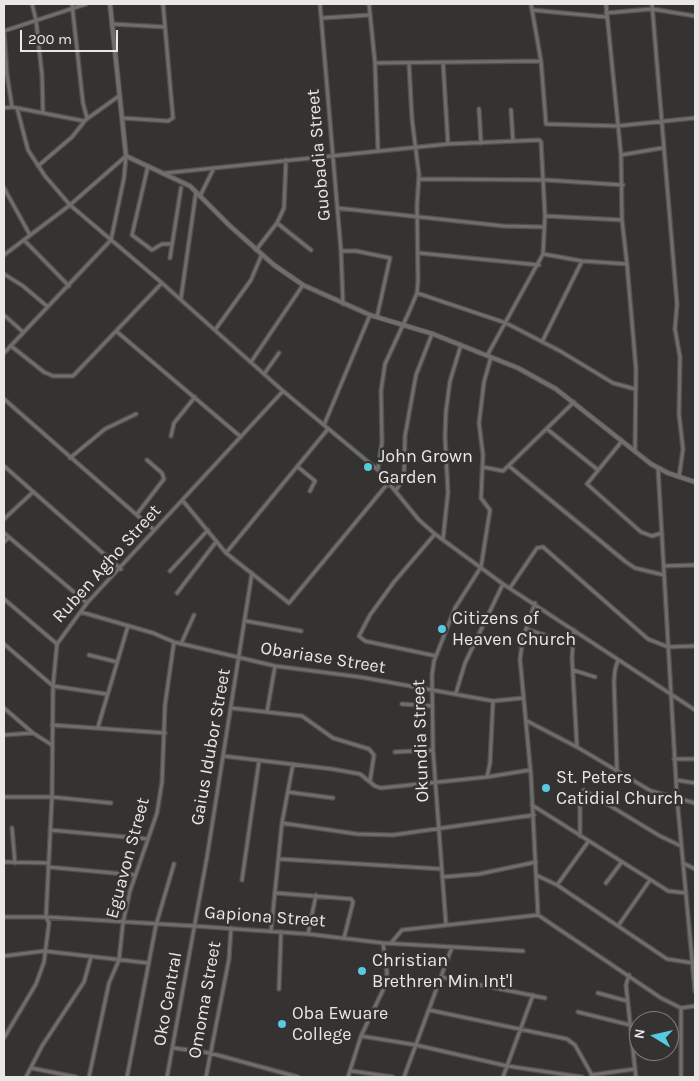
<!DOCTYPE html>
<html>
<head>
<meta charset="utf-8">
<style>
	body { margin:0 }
	#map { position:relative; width:699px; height:1081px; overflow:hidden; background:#353331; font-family:Karla,sans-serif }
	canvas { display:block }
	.frame { position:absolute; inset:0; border:5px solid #e9e8e6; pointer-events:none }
	.north { position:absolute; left:629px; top:1011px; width:50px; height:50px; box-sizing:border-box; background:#353331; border:1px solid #7d7b79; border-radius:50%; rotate:279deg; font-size:14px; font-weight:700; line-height:20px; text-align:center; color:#e9e8e6 }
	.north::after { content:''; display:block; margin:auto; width:18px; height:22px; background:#57c9e2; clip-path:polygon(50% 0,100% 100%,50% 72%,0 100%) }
	.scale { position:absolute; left:20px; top:30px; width:98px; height:22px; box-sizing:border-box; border:2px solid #e9e8e6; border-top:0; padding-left:6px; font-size:15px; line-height:18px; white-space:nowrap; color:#e9e8e6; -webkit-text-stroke:4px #353331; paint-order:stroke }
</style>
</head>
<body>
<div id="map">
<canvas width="699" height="1081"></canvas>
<div class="frame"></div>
<div class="north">N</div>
<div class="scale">200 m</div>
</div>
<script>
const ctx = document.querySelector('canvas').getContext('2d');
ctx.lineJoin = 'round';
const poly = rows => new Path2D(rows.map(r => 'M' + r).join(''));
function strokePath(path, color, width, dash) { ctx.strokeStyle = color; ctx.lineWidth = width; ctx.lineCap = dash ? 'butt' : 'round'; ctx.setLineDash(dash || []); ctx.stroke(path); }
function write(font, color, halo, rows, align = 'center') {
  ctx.font = font + ' Karla,sans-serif'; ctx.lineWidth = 5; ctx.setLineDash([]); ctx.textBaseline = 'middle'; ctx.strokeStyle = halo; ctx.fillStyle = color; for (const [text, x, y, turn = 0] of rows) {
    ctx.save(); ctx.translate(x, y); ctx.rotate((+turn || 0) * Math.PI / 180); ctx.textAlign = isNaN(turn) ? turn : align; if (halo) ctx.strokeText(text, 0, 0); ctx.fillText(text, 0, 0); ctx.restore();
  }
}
const minor = poly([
	[32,4,36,20,42,75,43,112],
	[72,4,83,103,87,118],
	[320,4,341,251,343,304],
	[369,4,375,63,378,151],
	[531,4,541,61,546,124,617,126,695,118],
	[606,4,621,155,622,220,627,264],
	[652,4,677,304,675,329,680,357,679,414,683,449,679,477],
	[532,10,606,17],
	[606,13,652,9,695,16],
	[322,18,370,15],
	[112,24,165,27],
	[4,31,86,4],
	[4,31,7,75],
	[443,62,448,144],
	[375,63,541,61],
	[4,72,7,75,12,107,4,108],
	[12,107,84,121,119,96],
	[17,108,28,150,45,176,70,205,162,283,283,391,378,470,419,520,435,534,503,584,695,710],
	[479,109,481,143],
	[511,110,513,141],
	[122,118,168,121,173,118,163,4],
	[621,155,662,148],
	[38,166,72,137,84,122],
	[148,166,132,235,152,250,162,244,172,244],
	[166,173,448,144,539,140,541,142,545,216,543,254,488,354],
	[419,179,546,180,623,185],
	[4,188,30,235],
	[200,196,214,168],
	[337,208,503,226,544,227],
	[545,216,622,220],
	[277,223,311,250],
	[24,240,69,286],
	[256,250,277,223,284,208,286,160],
	[341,251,356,251,390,258,377,317],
	[419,253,539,265],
	[543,254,582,261,627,264,636,369,635,451],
	[4,255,70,205,126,156],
	[170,258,181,188],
	[4,274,23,286,48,307],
	[417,293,506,323,560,351,613,383,635,389],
	[181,298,196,192],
	[4,315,23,332],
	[215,330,251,280,262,254],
	[116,331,241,437],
	[542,342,582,261],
	[11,346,44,372,53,376,73,376,162,283],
	[4,353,111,240,124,178,126,156],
	[251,362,303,285],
	[264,374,279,353],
	[4,399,154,530],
	[324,425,370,315],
	[547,429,598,470],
	[171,436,174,423,195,397],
	[622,441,587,484,641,532,652,536,662,533],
	[70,458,105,429,136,414],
	[4,466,121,569],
	[509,466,626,562,635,568,664,575],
	[298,467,315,481,310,491],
	[483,467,503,471,574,402],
	[658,468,677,798,695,991],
	[378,469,382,442,381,391,385,364,409,312,417,293,418,280,417,205,419,175,412,119,409,64],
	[396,490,404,478,405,436,416,375,432,334],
	[183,501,226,553,289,603,389,482],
	[137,514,164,479,162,473,147,460],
	[4,519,33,492],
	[4,533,87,603],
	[435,534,394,582,370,615,359,636,365,641,436,656],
	[443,539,448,492,445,437,446,411,450,381,461,345],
	[4,542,9,537],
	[226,553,328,429],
	[664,566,695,565],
	[170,571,208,530],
	[510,588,537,548,543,547,648,639,668,647,695,646],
	[177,593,216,542],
	[4,599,57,644],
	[535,603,523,638,520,659,531,776,538,915],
	[81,612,153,633,174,642,275,666,360,677,493,701,523,698],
	[246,621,301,631],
	[526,629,548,636],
	[574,630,572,658,577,747],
	[4,644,53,686,106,694],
	[181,644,194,615],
	[89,655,117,662],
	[573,670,595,677],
	[456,693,465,663,503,584],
	[402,704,432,706],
	[4,708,33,733,52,745],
	[231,708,302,716,333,738,369,749,374,755,370,781],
	[267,712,275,666],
	[527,721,577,747,651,791,695,803],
	[52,725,165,733],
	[98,727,128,626],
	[4,735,33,733],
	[395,752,433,750],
	[223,756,332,769,360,774,375,786,381,788,487,777,530,770],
	[674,759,695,759],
	[617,771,614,681,615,670,618,660],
	[487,777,490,763,493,701],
	[676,780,695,783],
	[288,792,333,798],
	[4,797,52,797,111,803],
	[532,805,662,887,668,891,686,893],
	[282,823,357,834,393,835,534,815],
	[12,828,15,863],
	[50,830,148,839],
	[580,836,580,794,584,790,660,836,681,846],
	[279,859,442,869],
	[4,862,48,863],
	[683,863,695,869],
	[48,867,135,875],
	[536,875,557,885,667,959,693,963],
	[442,877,479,874,536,862],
	[242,880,259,761],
	[606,883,621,863],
	[557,885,588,842],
	[276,893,351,899,353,902,344,938],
	[4,917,46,917,194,926,308,934,383,943,523,951],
	[446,925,433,750,432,675,434,661,455,608,481,567,490,510,481,498,483,455,479,423,484,382,491,357],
	[618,926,650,880],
	[271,931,282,823,293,764],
	[308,934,316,895],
	[391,943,402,930,538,915,661,998,681,1008,695,1006],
	[4,956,44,951,148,963],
	[441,977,545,998],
	[387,978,439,982],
	[279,989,281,932],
	[598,993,627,1001],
	[429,1010,567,1039,575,1045,593,1077],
	[578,1012,630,1025],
	[361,1036,416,1045,507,1066,582,1077],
	[4,1038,36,984,44,962,49,923,46,917,52,797,53,686,57,644,87,603,283,391],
	[174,1048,210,1053,298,1077],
	[31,1068,76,1077],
	[635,1069,636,1077],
	[352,1071,393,1077],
	[591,1075,635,1069,626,985,629,975],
	[26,1077,42,1046,84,982,91,957],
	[89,1077,109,983,119,960,123,923,130,891,157,813,162,782,165,705,174,642],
	[127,1077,156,925,174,864],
	[167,1077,207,857,252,573],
	[206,1077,229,959,231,928],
	[348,1077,361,1036,385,986,387,973,383,943],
	[404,1077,452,947],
	[503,1077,533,995],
	[681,1077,681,1008]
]);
const tertiary = poly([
	[110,4,126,156,190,186,230,226,274,265,303,285,370,315,433,334,518,368,556,389,651,464,668,473,695,482]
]);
strokePath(minor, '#51504e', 5.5);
strokePath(tertiary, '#51504e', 6);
strokePath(minor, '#706d6b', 3);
strokePath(tertiary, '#706d6b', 4);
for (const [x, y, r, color] of [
	[368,467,5,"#57c9e2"],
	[442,629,5,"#57c9e2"],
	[546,788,5,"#57c9e2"],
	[362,971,5,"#57c9e2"],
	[282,1024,5,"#57c9e2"]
]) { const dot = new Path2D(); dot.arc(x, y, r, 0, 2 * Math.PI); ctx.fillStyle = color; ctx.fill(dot); strokePath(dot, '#353331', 2); }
write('18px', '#e9e8e6', '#353331', [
	["Guobadia Street",319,155,-95],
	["Ruben Agho Street",107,564,-48],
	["Obariase Street",323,658,9],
	["Okundia Street",421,741,-92],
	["Gaius Idubor Street",211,747,-80],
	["Eguavon Street",128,858,-75],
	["Gapiona Street",265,917,4],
	["Oko Central",168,999,-80],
	["Omoma Street",205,1000,-80]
]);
write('18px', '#e9e8e6', '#353331', [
	["John Grown",378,457],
	["Garden",378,478],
	["Citizens of",452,619],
	["Heaven Church",452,640],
	["St. Peters",556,778],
	["Catidial Church",556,799],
	["Christian",372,961],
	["Brethren Min Int'l",372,982],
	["Oba Ewuare",292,1014],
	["College",292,1035]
], 'left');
</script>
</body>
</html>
